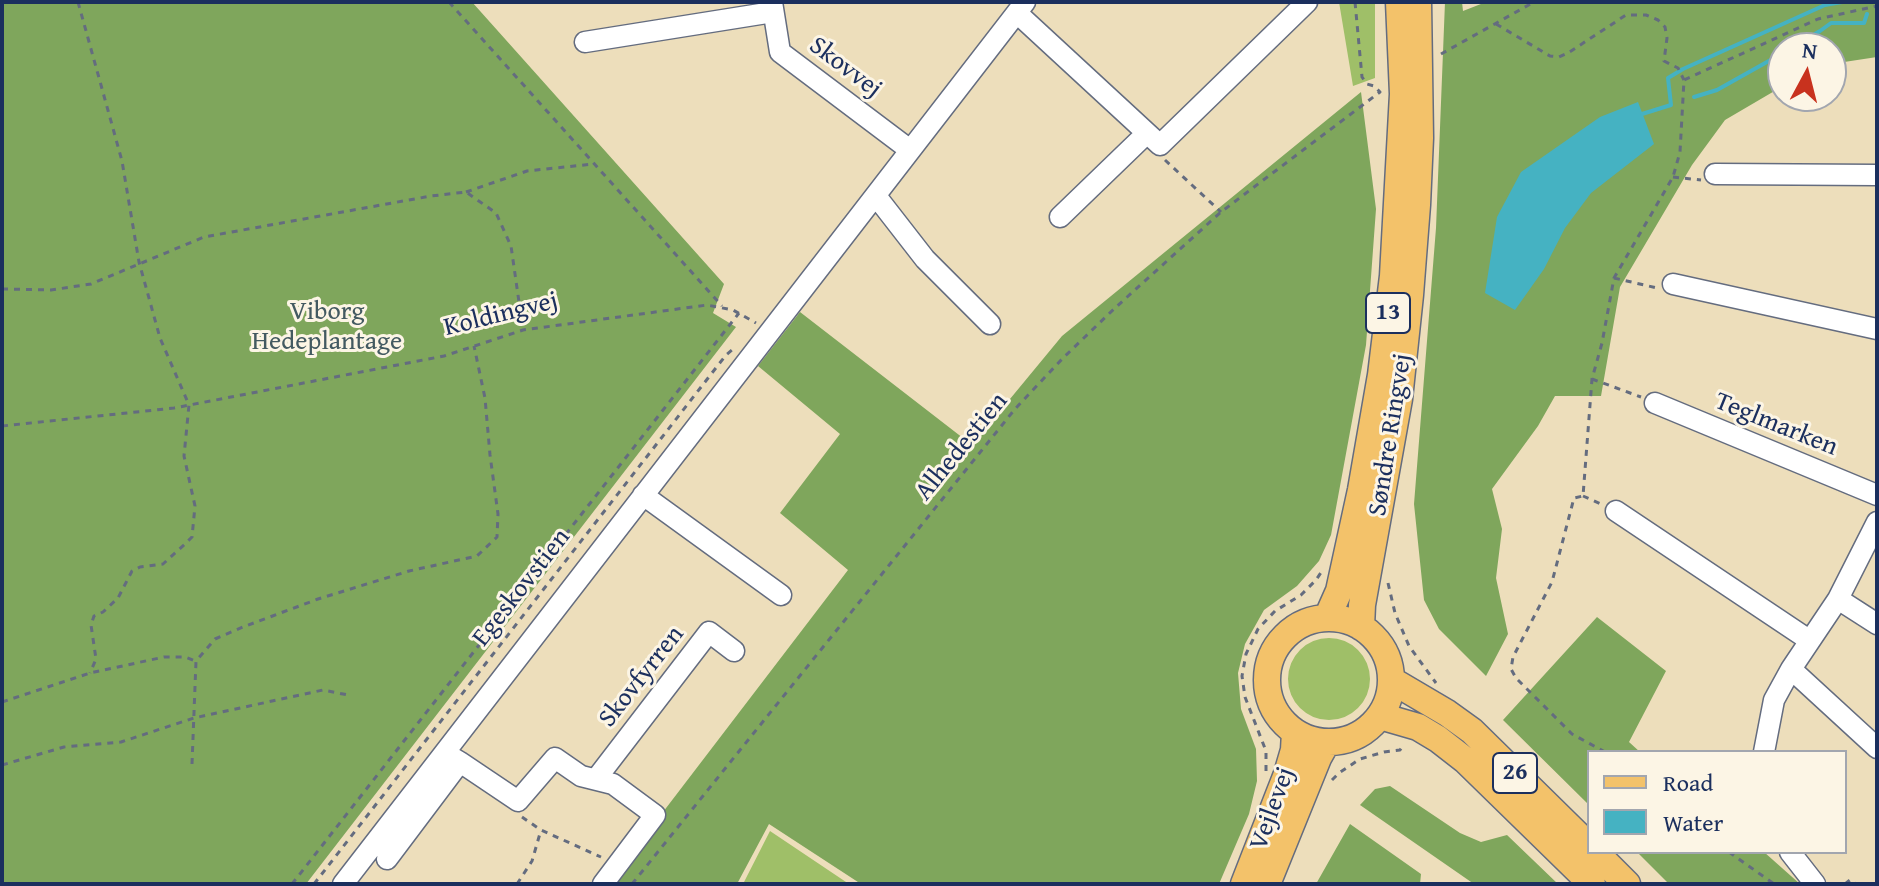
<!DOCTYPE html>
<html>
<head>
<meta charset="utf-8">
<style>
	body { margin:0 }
	#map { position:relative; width:1879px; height:886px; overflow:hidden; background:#eddebb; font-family:"Gentium Book Plus",serif }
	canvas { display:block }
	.frame { position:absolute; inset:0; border:4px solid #1b2f5e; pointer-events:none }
	.legend { position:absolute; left:1587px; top:750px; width:260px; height:104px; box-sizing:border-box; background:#fcf5e5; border:2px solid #a2a6af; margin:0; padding:10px 14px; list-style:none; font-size:24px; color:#1b2f5e }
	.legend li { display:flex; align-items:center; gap:16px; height:40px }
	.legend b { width:40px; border:2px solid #a2a6af }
	.north { position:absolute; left:1767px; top:32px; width:80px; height:80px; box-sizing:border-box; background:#fcf5e5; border:2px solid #a2a6af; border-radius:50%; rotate:7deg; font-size:22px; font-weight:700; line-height:32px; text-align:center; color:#1b2f5e }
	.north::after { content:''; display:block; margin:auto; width:28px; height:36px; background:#c8321e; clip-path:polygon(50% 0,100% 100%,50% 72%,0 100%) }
</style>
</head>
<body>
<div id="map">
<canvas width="1879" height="886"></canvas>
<div class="frame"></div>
<ul class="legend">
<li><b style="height:10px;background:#f3c26a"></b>Road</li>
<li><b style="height:22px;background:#45b2c2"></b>Water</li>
</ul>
<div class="north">N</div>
</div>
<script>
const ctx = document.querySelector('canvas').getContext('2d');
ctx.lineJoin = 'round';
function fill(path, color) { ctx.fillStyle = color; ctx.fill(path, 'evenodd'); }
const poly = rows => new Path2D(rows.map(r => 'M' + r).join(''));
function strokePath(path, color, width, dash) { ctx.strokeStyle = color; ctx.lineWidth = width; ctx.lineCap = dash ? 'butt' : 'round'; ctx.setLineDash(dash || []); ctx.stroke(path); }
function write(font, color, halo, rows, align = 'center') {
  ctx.font = font + ' "Gentium Book Plus",serif'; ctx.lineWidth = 6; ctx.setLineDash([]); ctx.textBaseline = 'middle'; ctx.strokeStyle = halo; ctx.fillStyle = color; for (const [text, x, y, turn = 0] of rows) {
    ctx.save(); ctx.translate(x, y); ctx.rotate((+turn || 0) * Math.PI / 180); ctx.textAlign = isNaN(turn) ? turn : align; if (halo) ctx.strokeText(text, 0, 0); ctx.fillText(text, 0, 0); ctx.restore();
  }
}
fill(poly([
	[1339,2,1375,2,1375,78,1353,86],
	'1288 679a41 41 0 1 1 82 0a41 41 0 1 1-82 0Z',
	[770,831,849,884,743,884]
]), '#9fbf68');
fill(poly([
	[2,2,472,2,724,284,713,313,736,327,306,884,2,884],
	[1445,2,1462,2,1463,11,1486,2,1877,2,1877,57,1831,64,1831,48,1783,48,1783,86,1725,120,1692,165,1620,287,1601,396,1555,396,1538,426,1492,489,1502,529,1496,578,1508,634,1486,676,1439,629,1424,600,1414,504,1436,228],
	[1361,92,1376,209,1366,345,1331,535,1319,561,1297,586,1264,610,1245,644,1238,673,1241,709,1256,749,1257,781,1249,814,1219,884,861,884,769,824,737,884,608,884,848,570,780,513,840,434,758,366,800,312,972,445,1062,336],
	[1597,617,1666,671,1629,742,1640,752,1589,752,1589,805,1503,720],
	[1390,786,1460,833,1481,842,1507,835,1558,884,1474,884,1360,805,1375,789],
	[1350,824,1421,874,1420,884,1316,884],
	[1637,852,1764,852,1800,884,1669,884]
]), '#7fa65c');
fill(poly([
	[1638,102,1654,144,1591,193,1565,228,1544,269,1515,310,1485,293,1497,217,1521,172,1600,117]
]), '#45b2c2');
strokePath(poly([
	[1791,48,1820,31,1831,23,1864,23,1867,14],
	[1694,97,1717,90,1783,53],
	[1642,114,1671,105,1668,78,1683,69,1825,5,1842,2]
]), '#45b2c2', 4);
const minor = poly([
	[772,2,780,52,910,150],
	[1017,13,1160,145,1307,2],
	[585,42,773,12],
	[1715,174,1877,175],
	[876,196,925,259,990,324],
	[1060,217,1146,134],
	[1673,284,1877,329],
	[1655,403,1877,495],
	[643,495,781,595],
	[1616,511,1809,640],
	[1838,599,1877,624],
	[1791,669,1877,748],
	[1764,752,1774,700,1791,669,1838,599,1877,522],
	[445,753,460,762,518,801,555,758,581,776,613,784,655,815,603,884],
	[596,779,709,632,734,651],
	[1790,852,1815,884],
	[387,859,460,762],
	[343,884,1025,2]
]);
const major = poly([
	[1327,618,1339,591,1361,490,1381,375,1393,276,1403,94,1399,2],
	'1267 680a62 62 0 1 1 124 0a62 62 0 1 1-124 0Z',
	[1361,627,1362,605,1399,399,1410,295,1417,205,1420,138,1418,2],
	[1391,680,1447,713,1472,731,1589,846],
	[1380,716,1418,727,1438,739,1465,760,1592,884],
	[1595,852,1627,884],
	[1244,884,1287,774,1294,750,1295,732],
	[1267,884,1318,758,1327,742]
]);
strokePath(minor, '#646c7f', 23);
strokePath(major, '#646c7f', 29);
strokePath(poly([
	[78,2,122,161,139,262,160,338,189,405,184,456,195,506,192,537,185,544,163,564,140,567,132,571,118,598,103,612,94,616,91,625,96,659,90,673],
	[449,2,722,306],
	[1496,24,1550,56,1559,57,1568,53,1626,15,1646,15,1658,20,1665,27,1667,38,1664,61,1678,68,1684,80],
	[1441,54,1534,2],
	[1165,160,1221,212],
	[1673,177,1701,180],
	[466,192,527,171,594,164],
	[1614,278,1657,288],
	[2,289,51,290,91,284,204,237,431,196,466,192,496,213,511,246,523,330],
	[1592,379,1641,397],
	[2,426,174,408,444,356,523,330,707,305,733,310,756,323],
	[1583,496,1601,504],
	[1388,583,1395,613,1409,646,1436,683],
	[2,702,90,673,164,657,185,657,195,661],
	[1605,752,1572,734,1516,678,1511,669,1513,657,1552,582,1574,498,1583,496,1592,379,1602,343,1614,278,1673,177,1680,152,1684,80,1818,19,1877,6],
	[192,764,196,661,215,639,243,627,318,599,409,571,477,556,497,537,498,514,490,455,485,398,474,346],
	[2,765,64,747,121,742,194,718,323,690,348,695],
	[1266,771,1266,751,1245,697,1242,676,1246,654,1258,629,1275,611,1301,595,1316,580,1322,571],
	[1332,780,1339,773,1360,759,1384,752,1400,750,1404,744],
	[522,817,541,830,601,857],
	[1729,852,1774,884],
	[292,884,739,313],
	[314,884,726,355,732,350],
	[517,884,532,861,541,830],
	[632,884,1015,409,1063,358,1115,308,1221,212,1380,92,1374,86,1367,84,1362,77,1355,2],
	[1845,884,1850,880,1856,884]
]), '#646c7f', 3, [6, 6]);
strokePath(minor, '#fff', 20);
strokePath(major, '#f3c26a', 26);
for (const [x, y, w] of [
	[1388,313,44],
	[1515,773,44]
]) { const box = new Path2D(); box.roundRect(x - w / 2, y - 20, w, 40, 6); ctx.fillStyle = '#fcf5e5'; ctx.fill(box); strokePath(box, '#1b2f5e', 2); }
write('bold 24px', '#1b2f5e', null, [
	["13",1388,313],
	["26",1515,773]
]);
write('26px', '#1b2f5e', '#fcf5e5', [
	["Skovvej",845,68,37],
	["Koldingvej",501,315,-14],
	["Teglmarken",1776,425,22],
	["Søndre Ringvej",1391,435,-81],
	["Alhedestien",962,447,-51],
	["Egeskovstien",522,588,-52],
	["Skovfyrren",642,677,-52],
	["Vejlevej",1273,809,-70]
]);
write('26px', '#435a61', '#fcf5e5', [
	["Viborg",327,312],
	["Hedeplantage",327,342]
]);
</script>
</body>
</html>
